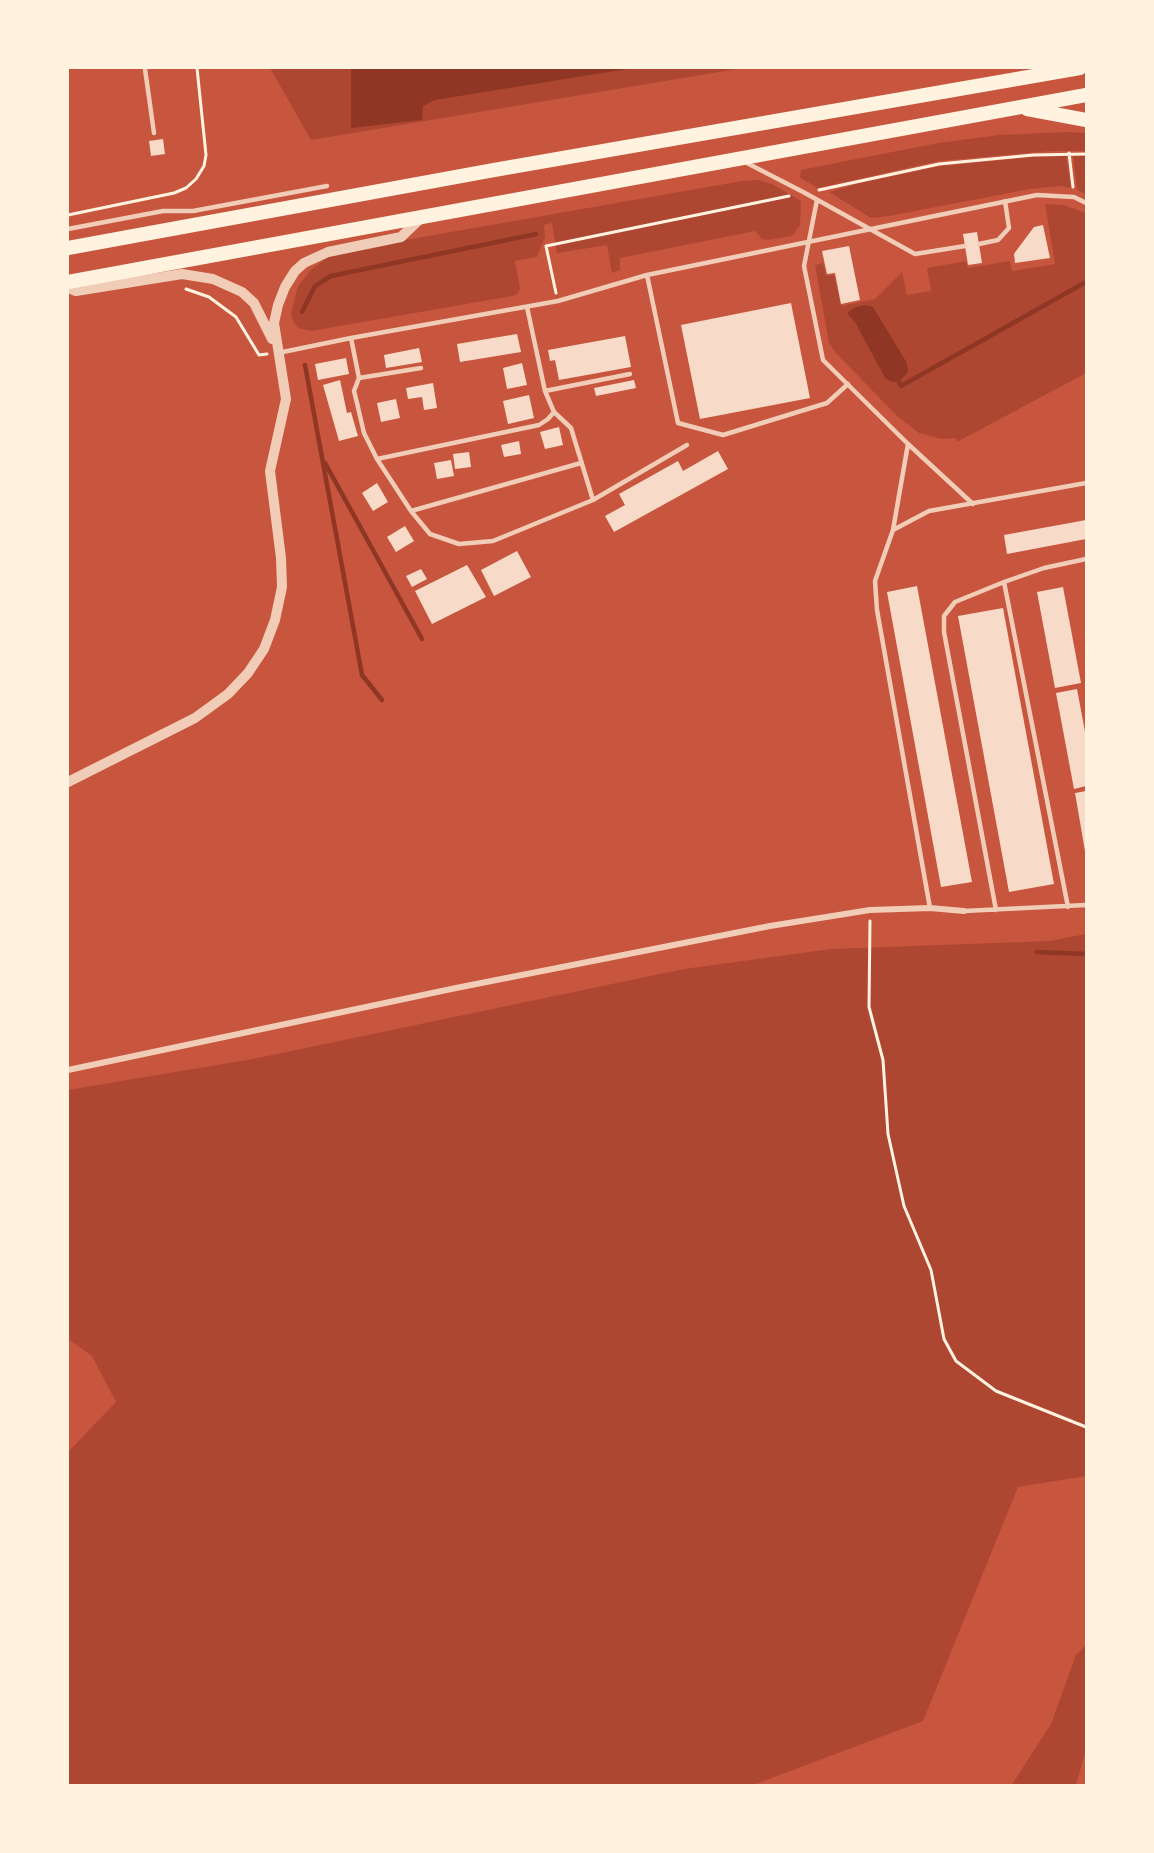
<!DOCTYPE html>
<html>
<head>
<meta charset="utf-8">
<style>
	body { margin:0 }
	#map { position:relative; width:1154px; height:1853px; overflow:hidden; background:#c8553d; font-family:"Nunito Sans",sans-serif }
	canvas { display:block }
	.frame { position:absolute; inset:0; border:69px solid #fff3e0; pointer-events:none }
</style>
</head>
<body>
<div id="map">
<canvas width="1154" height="1853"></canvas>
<div class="frame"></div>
</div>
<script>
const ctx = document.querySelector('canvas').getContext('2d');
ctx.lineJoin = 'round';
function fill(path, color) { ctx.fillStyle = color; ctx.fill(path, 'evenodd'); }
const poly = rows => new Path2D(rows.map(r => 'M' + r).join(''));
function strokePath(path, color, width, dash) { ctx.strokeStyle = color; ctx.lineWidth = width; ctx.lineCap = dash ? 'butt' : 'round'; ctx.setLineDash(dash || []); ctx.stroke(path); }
fill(poly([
	[270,68,743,68,311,140],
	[1067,132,1086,133,1086,151,1051,151,939,161,818,188,800,178,801,170,938,143,999,135],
	[1066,156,1071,188,1059,186,1030,189,889,216,871,218,829,192,863,182,941,166,1033,157],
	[1073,156,1086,156,1086,194,1077,190],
	[758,180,772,184,801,201,800,225,792,236,768,240,762,239,755,231,620,258,620,270,612,273,607,245,557,253,552,223,544,225,545,237,537,257,515,261,520,289,517,294,512,296,311,331,298,328,293,321,291,313,298,286,311,270,328,257,400,241,742,181],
	[1045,204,1063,205,1086,213,1086,373,957,442,956,438,942,439,919,433,897,416,835,352,829,343,815,265,823,263,826,276,834,275,841,306,875,299,902,272,907,295,931,291,927,268,966,261,968,268,1010,261,1012,271,1055,264],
	[1086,934,1086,1476,1018,1487,923,1721,753,1785,68,1785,68,1452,116,1402,92,1356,68,1339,68,1090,253,1059,684,969,831,949,1050,941],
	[1086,1645,1086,1749,1076,1785,1011,1786,1051,1724,1076,1655]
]), '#ae4732');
fill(poly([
	[351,68,633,68,435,100,423,106,422,120,351,128],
	[865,305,873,307,907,363,908,372,899,382,892,382,885,378,855,322,847,313,854,308]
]), '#8f3625');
strokePath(poly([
	[302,312,315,286,331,276,536,234],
	[305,365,362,675,382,700],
	[899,382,901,386,1086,282],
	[325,463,422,639],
	[1037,952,1086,954]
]), '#8f3625', 4.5);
fill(poly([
	[163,139,165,154,151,156,149,141],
	[1043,225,1050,258,1015,263,1014,254,1016,251,1034,227],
	[977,232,982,263,968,265,963,234],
	[849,246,860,300,841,304,835,273,827,274,822,251],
	[791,303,810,398,700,419,681,325],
	[517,334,521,352,460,362,457,344],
	[625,336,631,367,559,380,555,360,550,361,548,350],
	[419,348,422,362,386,368,384,355],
	[346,358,349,374,318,380,315,364],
	[522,363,527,385,507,389,503,368],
	[340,380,347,413,351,412,358,436,339,441,323,385],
	[634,380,636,388,596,396,594,388],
	[433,383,437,408,424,410,422,397,408,399,406,388],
	[529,395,534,418,508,424,503,401],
	[396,399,400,418,381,422,377,403],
	[559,427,563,445,545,449,540,432],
	[519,441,521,454,504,457,501,445],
	[718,451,728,469,614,532,605,516,625,505,619,494,678,461,683,471],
	[469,452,471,467,455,469,453,454],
	[451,460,454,476,437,479,434,463],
	[377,483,388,502,373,511,362,493],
	[1086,520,1086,539,1007,554,1004,535],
	[405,526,414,541,396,552,387,537],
	[517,551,531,577,494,596,481,570],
	[467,565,486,597,432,624,415,591],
	[421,569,427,579,412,587,406,576],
	[917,586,972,882,941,887,887,592],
	[1063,587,1081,683,1055,688,1037,592],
	[1003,608,1054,884,1009,892,958,616],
	[1077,689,1086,737,1086,786,1074,789,1056,693],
	[1086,791,1086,851,1085,851,1075,793]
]), '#f7dbc8');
strokePath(poly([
	[1069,153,1073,187],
	[819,190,939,164,1033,155,1086,154],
	[68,215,174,193,186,188,196,179,204,166,206,155,197,68],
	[186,289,209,297,236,317,259,355,267,354],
	[556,293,546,246,789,196],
	[870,921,869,1007,883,1060,888,1134,904,1206,931,1270,944,1339,956,1361,996,1391,1086,1427]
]), '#fff3e0', 3);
strokePath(poly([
	[145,69,154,133],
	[745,162,805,193,915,254,965,246],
	[817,200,804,266,823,360,908,444,973,504],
	[68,229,163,211,193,211,327,186],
	[979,244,998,240,1009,228,1005,201],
	[647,275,678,423,723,435,827,403,848,384],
	[527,307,545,391,554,412,571,428,593,500],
	[351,338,359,378,354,391,357,403,364,433,377,459,411,511,430,534,459,544,493,541,593,500,687,445],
	[278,353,351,338,558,301,647,275,1037,195,1074,197,1086,203],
	[359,378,421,368],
	[545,391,630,374],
	[377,459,539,425,548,419,554,412],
	[411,511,581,463],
	[893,530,908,444],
	[1004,582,1068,907],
	[930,908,877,610,875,581,893,530,929,511,1086,483],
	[996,910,944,632,944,616,955,602,1004,582,1044,568,1086,559],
	[964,911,1086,905]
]), '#f1ccb7', 4.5);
strokePath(poly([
	[68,1070,456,988,770,926,870,910,930,908,964,911]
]), '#f1ccb7', 6);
strokePath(poly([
	[68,288,76,291,182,274,213,279,242,292,254,303,272,339],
	[68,782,195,718,228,694,248,673,264,649,275,620,282,587,281,558,270,471,286,399,274,323,278,305,285,287,295,271,304,263,328,252,401,237,420,219]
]), '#f1ccb7', 10);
strokePath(poly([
	[1027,109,1086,120],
	[68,248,494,170,1080,68],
	[68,282,1086,95]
]), '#fff3e0', 14);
</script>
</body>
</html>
